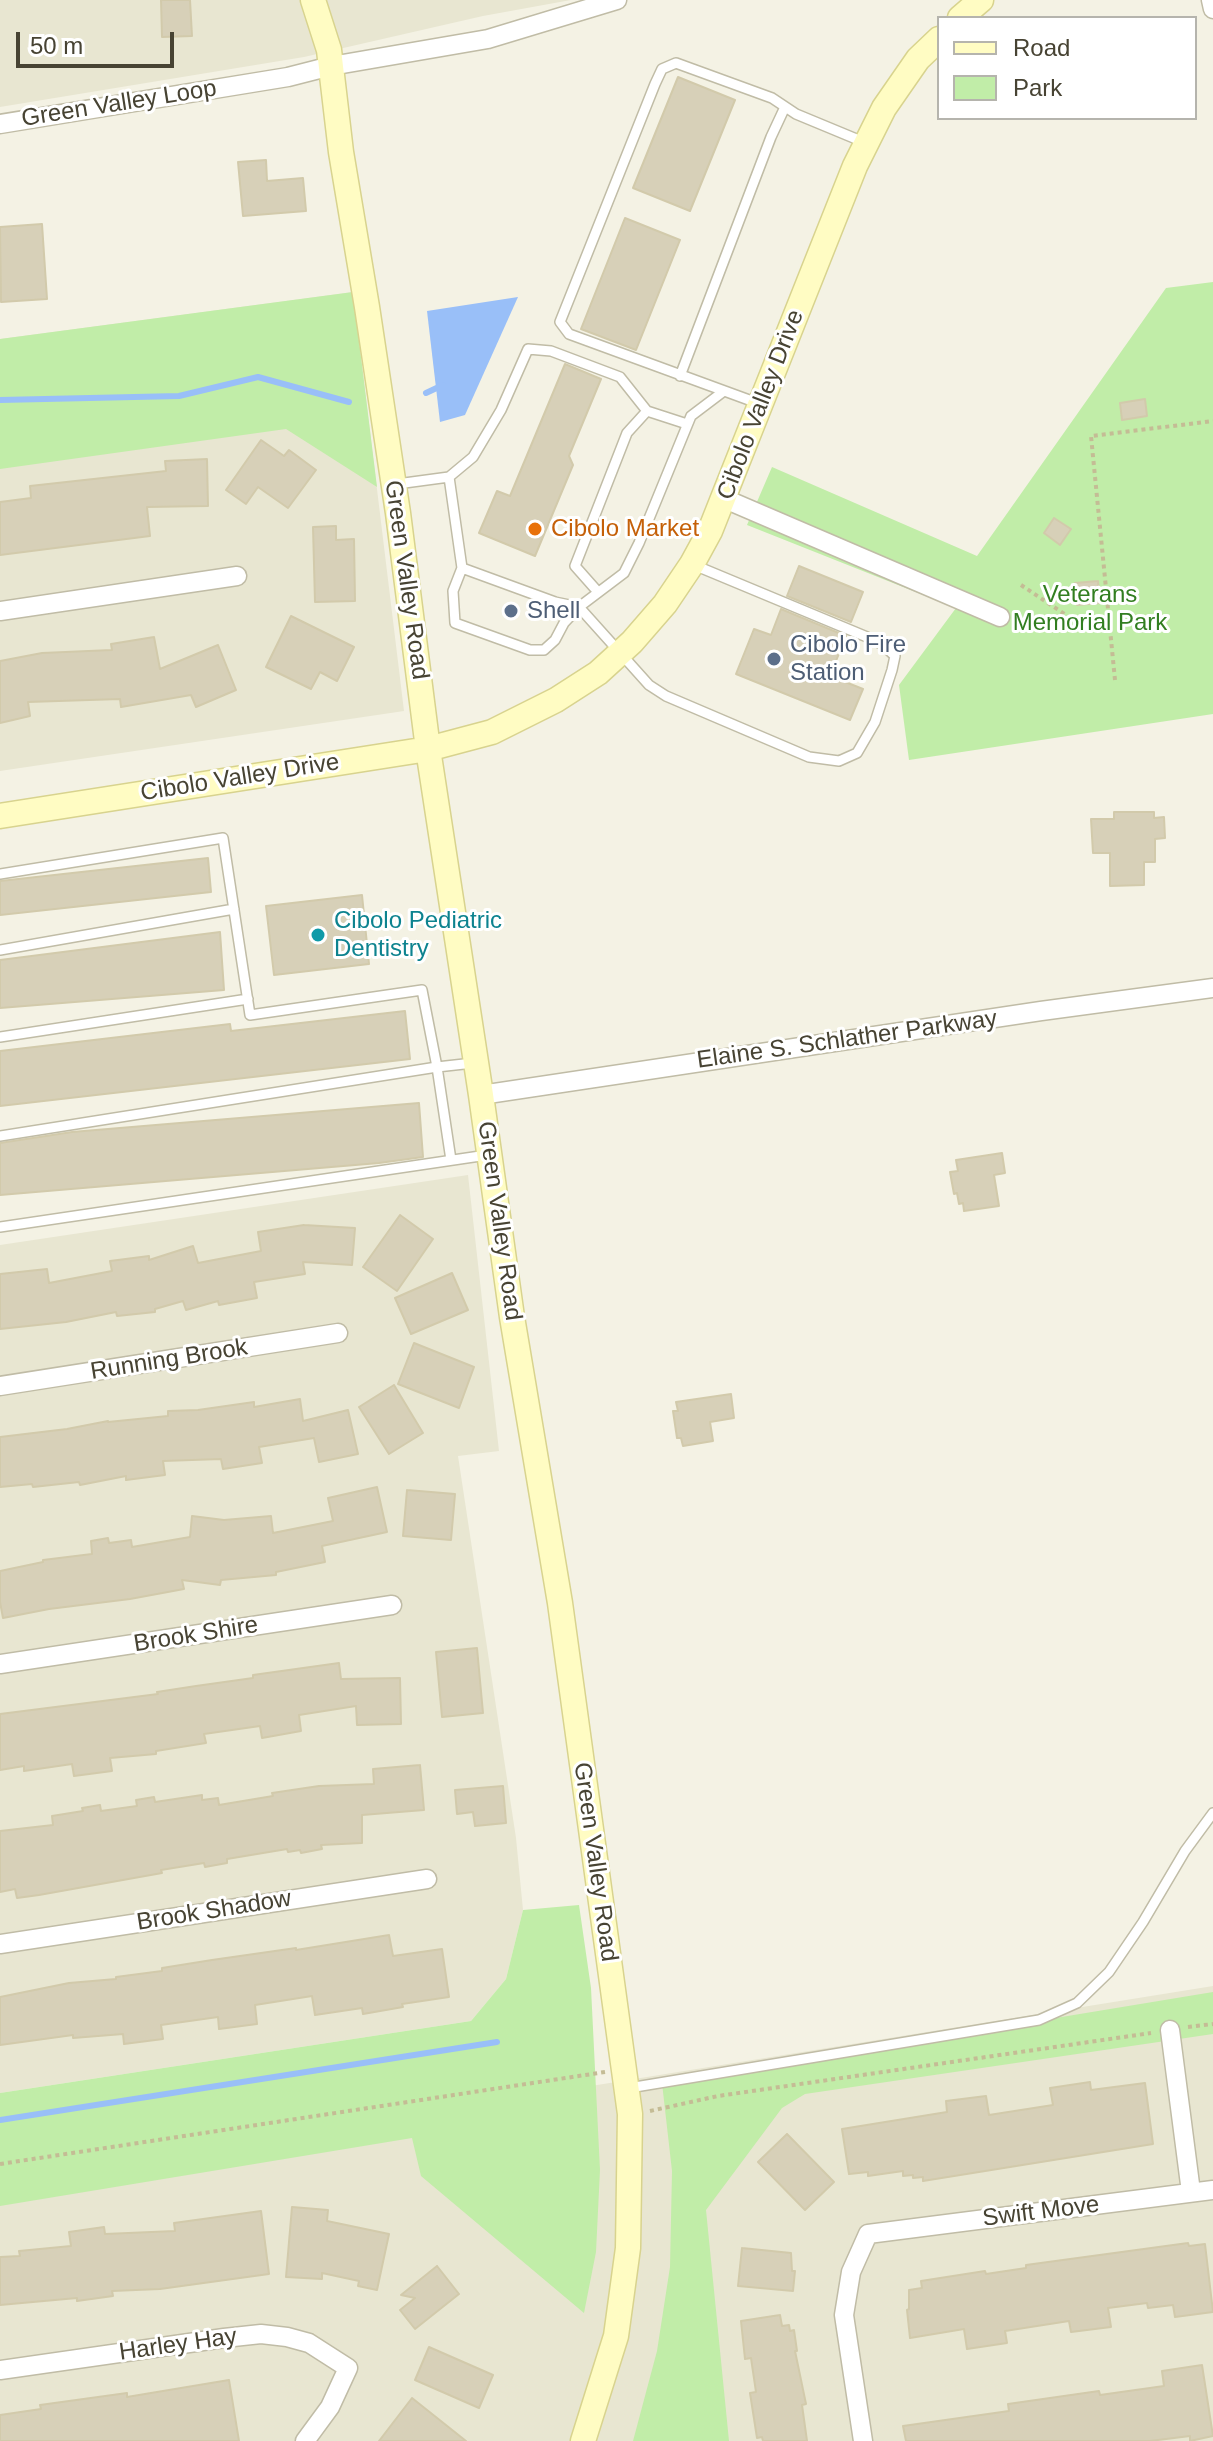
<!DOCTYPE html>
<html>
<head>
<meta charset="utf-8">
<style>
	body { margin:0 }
	#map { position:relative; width:1213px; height:2441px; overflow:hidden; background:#f4f2e4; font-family:Helvetica,sans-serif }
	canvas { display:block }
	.legend { position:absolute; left:937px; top:16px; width:260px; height:104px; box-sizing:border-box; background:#fff; border:2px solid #b5b4ad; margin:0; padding:10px 14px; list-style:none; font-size:24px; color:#474333 }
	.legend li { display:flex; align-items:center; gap:16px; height:40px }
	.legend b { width:40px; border:2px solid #b5b4ad }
	.scale { position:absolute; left:16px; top:32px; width:158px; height:36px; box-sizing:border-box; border:4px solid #474333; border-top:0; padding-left:10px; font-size:24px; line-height:28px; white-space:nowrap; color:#474333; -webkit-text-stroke:6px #fff; paint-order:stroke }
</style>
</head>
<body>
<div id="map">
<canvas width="1213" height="2441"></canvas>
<ul class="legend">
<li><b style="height:10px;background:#fffcc3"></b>Road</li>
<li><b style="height:22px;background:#c1eda8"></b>Park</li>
</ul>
<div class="scale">50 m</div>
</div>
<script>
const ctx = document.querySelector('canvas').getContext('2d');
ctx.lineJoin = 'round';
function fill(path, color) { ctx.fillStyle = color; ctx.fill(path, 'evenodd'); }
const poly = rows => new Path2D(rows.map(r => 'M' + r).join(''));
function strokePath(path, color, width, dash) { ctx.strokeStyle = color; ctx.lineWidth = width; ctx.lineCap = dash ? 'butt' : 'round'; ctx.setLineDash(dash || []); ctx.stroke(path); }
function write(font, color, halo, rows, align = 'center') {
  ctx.font = font + ' Helvetica,sans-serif'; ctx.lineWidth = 6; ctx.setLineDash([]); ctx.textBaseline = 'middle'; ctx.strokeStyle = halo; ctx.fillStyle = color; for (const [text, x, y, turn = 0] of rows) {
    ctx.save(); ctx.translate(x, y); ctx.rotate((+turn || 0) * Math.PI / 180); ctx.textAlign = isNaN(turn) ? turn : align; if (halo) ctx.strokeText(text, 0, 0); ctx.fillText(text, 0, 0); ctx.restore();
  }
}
fill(poly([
	[0,0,571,0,483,16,304,57,0,107],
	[353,292,404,711,0,771,0,339],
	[468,1175,499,1451,458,1456,516,1838,523,1910,506,1979,471,2021,0,2093,0,1245],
	[1213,1986,1213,2441,0,2441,0,2181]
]), '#e8e6d1');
fill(poly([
	[1213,282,1213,714,909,760,899,685,956,608,747,525,772,467,977,556,1166,288],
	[353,292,377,487,286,429,0,469,0,339],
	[579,1905,591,1988,600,2170,596,2252,584,2313,421,2176,412,2138,0,2206,0,2093,471,2021,506,1979,523,1910],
	[1213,1992,1213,2034,805,2094,782,2108,706,2210,729,2441,633,2441,657,2351,670,2267,672,2171,662,2083]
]), '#c1eda8');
fill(poly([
	[518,297,465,415,440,422,427,311]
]), '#99bff8');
strokePath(poly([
	[426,393,443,385],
	[0,400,179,396,258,377,349,402],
	[0,2120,497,2042]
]), '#99bff8', 6);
const building = poly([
	[161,0,190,0,192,36,162,37,161,0],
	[678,77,735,100,690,211,633,188,678,77],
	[266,160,267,181,303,178,306,211,243,216,238,162,266,160],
	[625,218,680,240,636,350,581,329,625,218],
	[42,224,47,299,1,302,0,227,42,224],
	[565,364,601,379,569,456,573,465,535,556,479,533,497,491,510,496,565,364],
	[1145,399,1147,416,1122,420,1120,403,1145,399],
	[261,440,284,456,289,450,316,470,288,508,258,487,246,504,226,490,261,440],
	[207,459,208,506,147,507,150,536,0,555,0,502,31,498,30,486,166,471,165,461,207,459],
	[1054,518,1071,529,1060,545,1044,533,1054,518],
	[336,526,336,540,354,539,355,601,315,602,313,527,336,526],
	[799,566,863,592,851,622,787,596,799,566],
	[1098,581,1100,603,1077,605,1075,583,1098,581],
	[781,609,846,636,830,676,863,689,850,720,736,674,754,629,771,635,781,609],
	[291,616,354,647,337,681,320,672,311,689,266,667,291,616],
	[154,637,160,669,218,645,236,690,196,707,191,695,121,707,120,699,28,702,30,716,0,723,0,661,42,653,112,650,111,644,154,637],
	[1114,812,1154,812,1154,818,1164,817,1165,838,1155,839,1155,862,1144,862,1144,885,1110,886,1110,853,1093,853,1091,819,1114,819,1114,812],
	[208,858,211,892,0,915,0,881,208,858],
	[362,895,369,964,274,975,266,906,362,895],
	[220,932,224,990,0,1008,0,960,220,932],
	[405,1011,410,1059,0,1106,0,1051,230,1024,231,1031,405,1011],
	[419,1103,423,1157,379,1163,0,1195,0,1143,72,1132,419,1103],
	[1002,1153,1005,1173,994,1175,999,1206,964,1211,963,1203,959,1204,957,1193,954,1194,950,1172,958,1171,956,1160,1002,1153],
	[400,1215,433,1239,397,1291,363,1267,400,1215],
	[304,1225,355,1228,352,1265,303,1262,305,1274,254,1282,257,1298,219,1305,218,1301,186,1310,183,1301,155,1309,155,1312,117,1316,116,1312,66,1322,0,1329,0,1274,47,1269,49,1283,112,1271,110,1261,149,1256,149,1260,193,1246,198,1263,261,1251,258,1232,304,1225],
	[452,1273,468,1310,411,1334,395,1298,452,1273],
	[414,1343,474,1367,459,1408,398,1384,414,1343],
	[394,1385,423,1433,389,1454,359,1407,394,1385],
	[731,1394,734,1418,710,1422,713,1441,683,1446,681,1438,677,1438,673,1411,678,1411,676,1402,731,1394],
	[300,1399,303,1421,348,1410,358,1454,319,1462,314,1438,259,1447,262,1463,223,1469,221,1459,163,1461,165,1475,126,1480,126,1476,80,1485,79,1482,33,1487,32,1484,0,1487,0,1437,67,1429,108,1421,108,1422,168,1416,168,1411,198,1410,254,1402,254,1407,300,1399],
	[377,1487,387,1532,322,1546,325,1562,276,1572,276,1575,221,1580,220,1585,182,1580,184,1589,130,1599,49,1609,3,1618,0,1602,0,1571,43,1562,43,1560,92,1554,91,1541,108,1538,109,1543,131,1540,132,1547,190,1537,192,1516,224,1520,271,1516,273,1533,333,1521,328,1498,377,1487],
	[407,1490,455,1494,451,1540,403,1536,407,1490],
	[477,1648,483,1713,442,1717,436,1652,477,1648],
	[339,1663,341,1679,400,1678,401,1724,357,1725,356,1706,299,1715,301,1731,262,1738,260,1726,204,1734,206,1743,156,1751,156,1754,110,1758,112,1771,74,1776,72,1764,24,1771,24,1766,0,1770,0,1714,158,1694,157,1692,196,1686,253,1678,253,1675,339,1663],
	[420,1765,424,1810,362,1815,362,1843,321,1845,322,1849,301,1853,300,1850,288,1852,287,1849,227,1859,227,1863,205,1867,204,1863,161,1870,162,1873,39,1895,17,1898,15,1889,0,1892,0,1831,53,1825,52,1816,83,1811,82,1808,100,1805,101,1811,137,1806,136,1800,154,1797,155,1802,202,1795,202,1800,218,1798,219,1805,273,1796,272,1793,319,1786,374,1784,373,1769,420,1765],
	[503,1786,506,1823,475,1826,473,1812,457,1814,455,1790,503,1786],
	[389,1935,393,1956,442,1949,449,1997,402,2004,403,2007,363,2014,362,2008,315,2015,312,1996,255,2005,257,2024,219,2029,218,2017,161,2025,163,2039,124,2044,123,2034,73,2038,73,2035,0,2045,0,1997,69,1983,116,1979,116,1977,162,1971,162,1968,212,1960,296,1948,296,1950,389,1935],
	[1090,2082,1091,2090,1145,2083,1153,2144,923,2181,923,2177,913,2178,913,2175,903,2176,903,2171,868,2176,868,2172,849,2174,842,2129,947,2112,946,2101,986,2096,989,2115,1053,2105,1050,2088,1090,2082],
	[787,2134,834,2182,805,2210,758,2162,787,2134],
	[292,2207,328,2210,327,2221,389,2234,377,2290,358,2286,359,2281,322,2273,322,2279,286,2277,292,2207],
	[261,2211,269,2274,160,2289,112,2291,113,2296,77,2301,77,2298,0,2305,0,2257,20,2256,19,2251,71,2246,69,2232,104,2227,105,2234,175,2231,174,2223,261,2211],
	[1188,2243,1189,2246,1205,2244,1213,2312,1175,2317,1173,2305,1148,2308,1147,2303,1108,2308,1111,2327,1071,2332,1069,2321,1005,2331,1007,2343,967,2349,964,2329,910,2338,907,2310,909,2309,909,2290,922,2288,921,2281,985,2271,986,2274,1026,2268,1026,2265,1188,2243],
	[742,2248,791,2253,792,2271,795,2271,793,2291,738,2286,742,2248],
	[437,2266,459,2294,415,2329,400,2310,415,2298,401,2295,437,2266],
	[780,2315,782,2326,789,2325,790,2331,794,2330,797,2351,795,2351,806,2404,802,2405,807,2441,763,2441,762,2437,757,2438,750,2393,756,2392,751,2358,745,2359,741,2321,780,2315],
	[429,2347,493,2375,479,2408,415,2380,429,2347],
	[1202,2365,1213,2436,1190,2441,1190,2436,1150,2441,906,2441,903,2426,1009,2411,1008,2404,1099,2391,1100,2395,1164,2386,1162,2371,1202,2365],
	[229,2380,239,2441,0,2441,0,2415,41,2409,40,2405,127,2393,127,2397,229,2380],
	[412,2398,466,2441,379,2441,412,2398]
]);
fill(building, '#d7d0b8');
strokePath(building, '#d2caab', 2);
const lane = poly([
	[680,376,771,137,785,107],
	[760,404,569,334,560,322,655,84,662,69,676,63,772,98,796,114,866,143],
	[449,477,473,457,501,410,528,349,551,351,620,377,647,411,687,424],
	[397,484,449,477,462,568,453,591,455,623,530,650,544,650,555,640,564,623,579,607,555,602,462,568],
	[694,565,867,637,883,645,895,656,892,670,875,722,857,753,839,761,809,757,666,696,649,685,579,607,624,573,639,543,691,416,724,391],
	[598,592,575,566,627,433,647,411],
	[0,874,223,838,250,1015,422,990,437,1067,473,1063],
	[0,950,234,909],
	[0,1037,248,999],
	[0,1136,437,1067,451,1160],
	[0,1227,487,1155],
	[629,2088,1039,2020,1077,2003,1109,1972,1143,1922,1185,1851,1213,1813]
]);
const street = poly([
	[1211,0,1213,9],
	[0,124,288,77,331,66,488,39,617,0],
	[725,499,1000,617],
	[0,611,237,576],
	[481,1095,1041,1011,1213,988],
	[0,1386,338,1333],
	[0,1664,392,1605],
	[0,1944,427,1879],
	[1170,2030,1191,2192],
	[0,2370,224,2338,261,2334,287,2337,309,2343,348,2368,330,2407,305,2441],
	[863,2441,844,2315,851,2272,868,2234,1213,2190]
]);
const secondary = poly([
	[313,0,329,50,341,152,367,307,398,513,428,749,481,1095,512,1317,560,1603,630,2114,628,2248,616,2336,583,2441],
	[960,18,981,0],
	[0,816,428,749,492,732,556,700,598,673,632,642,665,604,692,564,710,531,855,166,884,108,918,59,939,39]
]);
strokePath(lane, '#c0bca6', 12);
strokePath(street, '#c0bca6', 21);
strokePath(secondary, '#d8d38e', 27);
strokePath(poly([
	[1021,585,1075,621,1086,622,1108,620],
	[1115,680,1091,436,1213,421],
	[1188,2027,1213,2024],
	[650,2111,718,2096,1151,2033],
	[0,2164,605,2072]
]), '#c4bc95', 4, [4, 4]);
strokePath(lane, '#fff', 9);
strokePath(street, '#fff', 18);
strokePath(secondary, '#fffcc3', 24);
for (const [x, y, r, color] of [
	[535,529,8,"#e8710a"],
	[511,611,8,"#5c6f8a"],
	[774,659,8,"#5c6f8a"],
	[318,935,8,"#0f9aa8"]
]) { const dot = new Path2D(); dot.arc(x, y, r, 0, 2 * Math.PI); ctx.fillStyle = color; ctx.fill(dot); strokePath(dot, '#fff', 3); }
write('24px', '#474333', '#fff', [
	["Green Valley Loop",119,104,-9],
	["Cibolo Valley Drive",761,405,-69],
	["Green Valley Road",406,580,82],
	["Cibolo Valley Drive",240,778,-9],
	["Elaine S. Schlather Parkway",847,1040,-8],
	["Green Valley Road",499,1221,82],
	["Running Brook",169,1360,-9],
	["Brook Shire",196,1635,-9],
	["Green Valley Road",595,1862,82],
	["Brook Shadow",214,1911,-9],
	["Swift Move",1041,2212,-7],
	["Harley Hay",178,2345,-8]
]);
write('24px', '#c56008', '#fff', [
	["Cibolo Market",551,529]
], 'left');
write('24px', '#327e20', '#fff', [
	["Veterans",1090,595],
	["Memorial Park",1090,623]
]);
write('24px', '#4e5e75', '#fff', [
	["Shell",527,611],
	["Cibolo Fire",790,645],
	["Station",790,673]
], 'left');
write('24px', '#0d838f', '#fff', [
	["Cibolo Pediatric",334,921],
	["Dentistry",334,949]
], 'left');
</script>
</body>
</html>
